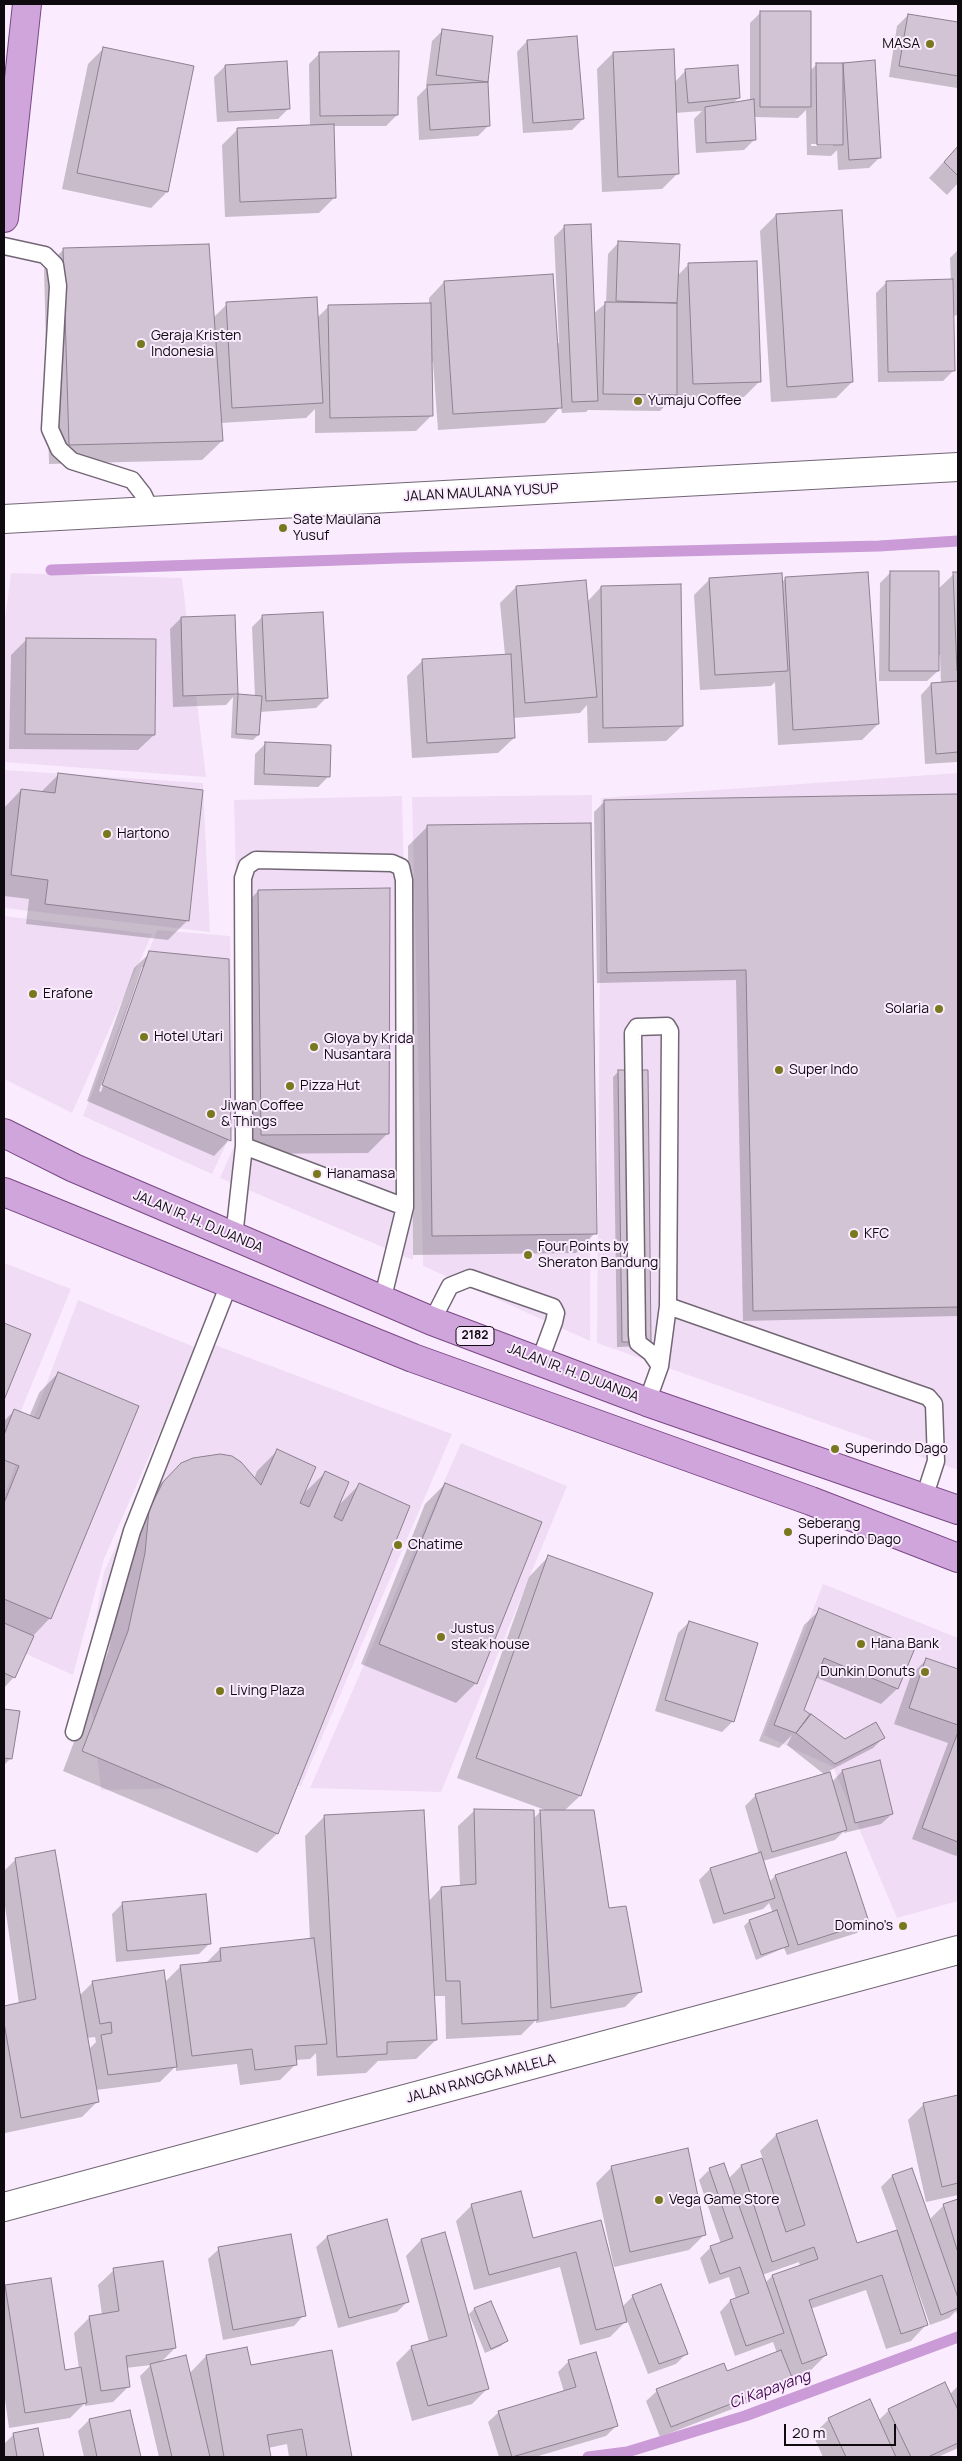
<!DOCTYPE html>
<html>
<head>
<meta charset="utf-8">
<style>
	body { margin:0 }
	#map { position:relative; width:962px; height:2461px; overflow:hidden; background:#faecfe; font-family:Manrope,sans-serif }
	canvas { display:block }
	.frame { position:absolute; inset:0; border:5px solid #0f0a10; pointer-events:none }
	.scale { position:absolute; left:784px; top:2424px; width:112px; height:22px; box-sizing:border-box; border:2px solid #0f0a10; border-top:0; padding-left:6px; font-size:15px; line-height:18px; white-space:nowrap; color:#0f0a10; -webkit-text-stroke:4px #faecfe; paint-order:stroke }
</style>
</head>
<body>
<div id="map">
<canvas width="962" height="2461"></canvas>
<div class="frame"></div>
<div class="scale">20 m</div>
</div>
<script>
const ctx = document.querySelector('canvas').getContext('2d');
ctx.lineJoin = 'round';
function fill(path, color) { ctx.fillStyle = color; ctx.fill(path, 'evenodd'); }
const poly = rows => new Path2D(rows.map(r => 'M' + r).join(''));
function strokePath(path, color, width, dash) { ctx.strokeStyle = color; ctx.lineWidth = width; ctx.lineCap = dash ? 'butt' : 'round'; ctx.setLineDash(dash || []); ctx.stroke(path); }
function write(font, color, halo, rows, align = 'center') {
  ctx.font = font + ' Manrope,sans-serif'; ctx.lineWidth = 4; ctx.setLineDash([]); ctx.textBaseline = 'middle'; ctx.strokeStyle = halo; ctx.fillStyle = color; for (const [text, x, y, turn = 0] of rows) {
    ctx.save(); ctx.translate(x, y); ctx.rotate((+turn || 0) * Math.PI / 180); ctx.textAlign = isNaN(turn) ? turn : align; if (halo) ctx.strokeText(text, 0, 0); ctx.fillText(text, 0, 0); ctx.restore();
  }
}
fill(poly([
	[11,573,182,578,206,777,4,762,4,628],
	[4,770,203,783,210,932,4,908],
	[958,773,958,1470,597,1343,601,798],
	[592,795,590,1341,423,1266,412,797],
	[402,796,413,1260,220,1178,242,1128,234,800],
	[4,916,152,934,72,1113,4,1079],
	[157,930,230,936,235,1125,212,1174,83,1116],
	[4,1263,71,1289,4,1452],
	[78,1300,197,1348,104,1559,73,1675,4,1644,4,1496],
	[210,1343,452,1434,301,1786,101,1790,87,1667,104,1572],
	[461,1443,567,1486,441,1792,310,1788],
	[823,1584,958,1638,958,1901,897,1918,833,1767,764,1735]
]), '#f0ddf5');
fill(poly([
	[760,13,809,72,817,64,874,61,880,157,869,168,838,170,837,150,831,156,807,155,806,110,798,118,754,117,755,139,744,150,696,153,694,119,702,111,675,113,678,173,662,189,602,192,597,69,613,53,674,83,686,70,739,98,733,103,750,101,750,23],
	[811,144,833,144,833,146,811,146],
	[908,15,958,23,957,88,889,77,897,26],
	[442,31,487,82,489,125,478,136,419,140,417,97,428,86,426,85,432,41],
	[527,41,583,119,572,130,523,133,517,52],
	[104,48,193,67,167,192,151,208,62,189,88,64],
	[320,53,397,115,386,126,333,126,335,197,319,213,225,217,222,145,237,130,310,127,309,64],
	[225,66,289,108,278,119,217,122,214,77],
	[958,146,958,183,947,195,929,178],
	[776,215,852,382,836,398,771,402,760,231],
	[565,226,593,314,606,303,608,254,618,243,677,276,689,264,760,381,744,397,677,400,677,393,660,411,588,410,586,412,562,413,561,406,545,423,438,430,433,362,431,362,432,415,416,431,315,433,315,409,306,418,220,423,222,441,202,460,49,464,44,269,64,249,213,318,227,304,317,318,329,306,429,304,429,298,444,282,556,344,559,343,554,237],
	[958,250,958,315,952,316,954,370,943,381,878,382,876,293,887,282,951,281,950,258],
	[891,572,938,589,954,574,958,573,957,762,925,764,921,695,931,684,941,684,940,655,938,655,938,671,927,681,879,681,880,583],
	[786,578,878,724,862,740,778,745,775,682,771,686,700,690,694,595,710,579,781,583],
	[585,582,587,602,601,587,682,726,666,741,588,743,587,705,580,713,513,718,514,738,498,753,412,758,407,676,423,660,505,655,500,603,516,587],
	[263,616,326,698,316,708,260,712,258,735,253,740,231,738,233,697,226,705,173,707,170,629,181,618,237,694,235,695,255,697,252,627],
	[27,639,154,735,138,750,9,749,11,655],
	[266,743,329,776,318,787,254,785,255,754],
	[58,775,187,921,168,940,26,924,29,899,4,896,4,808,21,790,40,793],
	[958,795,958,1316,743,1321,736,980,597,983,594,812,604,802],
	[428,826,595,1233,576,1253,413,1255,408,846],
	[258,891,388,1133,368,1153,242,1154,239,911],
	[150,953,229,1140,214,1156,87,1101,134,968],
	[142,967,145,967,101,1092,99,1091],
	[618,1072,645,1346,617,1347,613,1077],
	[4,1324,29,1335,4,1396],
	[58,1373,50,1618,33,1636,14,1677,4,1688,4,1421,14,1411,29,1417,39,1393],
	[277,1451,302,1495,325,1473,337,1507,359,1485,408,1506,277,1834,257,1853,63,1771,108,1652,125,1574,152,1492,173,1472,254,1479,257,1471],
	[445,1484,476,1683,456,1703,361,1664,425,1504],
	[548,1557,652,1594,580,1796,564,1811,608,1909,640,1992,625,2007,536,2023,536,2020,521,2035,446,2039,445,1996,433,1996,436,2040,416,2059,378,2061,366,2073,317,2076,316,2053,310,2059,295,2060,296,2064,280,2080,240,2085,237,2064,176,2071,176,2066,160,2082,96,2090,98,2101,82,2117,5,2133,4,2007,19,2004,4,1899,4,1871,16,1859,79,1996,93,1982,164,1983,181,1966,205,1964,220,1949,310,1940,305,1836,325,1816,428,1902,441,1888,460,1887,458,1826,474,1811,533,1819,541,1811,548,1811,457,1778,529,1577],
	[95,2037,96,2042,89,2049,87,2038],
	[820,1610,914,1649,897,1689,881,1704,815,1677,802,1711,803,1723,811,1715,844,1740,883,1738,873,1748,829,1771,832,1782,842,1771,892,1814,881,1824,844,1833,844,1831,835,1840,763,1861,769,1882,775,1876,845,1854,868,1922,857,1933,787,1955,784,1948,756,1960,744,1926,749,1921,773,1913,769,1903,763,1909,713,1924,699,1880,710,1869,759,1854,745,1806,756,1795,825,1775,787,1745,792,1735,779,1748,759,1741,804,1625],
	[689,1622,733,1721,722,1732,655,1711,678,1633],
	[927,1659,958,1670,958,1854,956,1856,912,1839,948,1743,894,1724,911,1675],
	[4,1710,18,1712,11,1758,4,1765],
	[123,1903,210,1943,199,1954,116,1962,112,1914],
	[958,2096,958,2195,926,2202,908,2120,924,2104],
	[816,2122,856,2245,897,2231,881,2187,892,2176,911,2169,929,2220,944,2205,958,2201,958,2318,956,2311,949,2318,930,2325,911,2271,909,2272,926,2325,911,2341,886,2349,866,2290,810,2309,826,2355,810,2371,791,2378,781,2390,660,2437,646,2401,657,2391,726,2372,777,2353,773,2342,735,2356,720,2312,730,2301,736,2299,729,2277,709,2284,700,2258,711,2247,721,2244,699,2180,710,2169,728,2179,741,2166,763,2159,760,2151,776,2135],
	[799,2262,800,2266,772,2276,765,2283,762,2275],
	[612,2167,705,2234,689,2250,614,2267,596,2183],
	[472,2205,532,2239,600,2222,622,2307,633,2296,687,2353,676,2364,648,2374,627,2320,610,2337,580,2345,560,2267,474,2290,456,2221],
	[327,2237,408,2301,397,2312,338,2328,316,2247],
	[421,2240,487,2389,472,2404,412,2421,396,2363,412,2347,429,2342,406,2256],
	[219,2249,304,2315,294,2326,223,2340,208,2259],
	[114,2270,175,2348,160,2363,189,2374,206,2356,250,2366,331,2351,351,2457,289,2457,287,2444,268,2448,270,2457,159,2457,140,2376,151,2365,126,2368,129,2386,113,2402,85,2406,85,2403,70,2418,9,2428,4,2392,4,2288,5,2286,64,2371,79,2369,74,2333,90,2317,102,2315,98,2285],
	[490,2302,506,2341,501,2346,485,2353,469,2314,474,2309],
	[569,2361,617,2425,606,2436,535,2457,499,2457,488,2422,499,2412,564,2392,558,2372],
	[958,2386,958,2448,938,2457,823,2457,813,2435,829,2419,878,2421,889,2410,950,2394],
	[129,2411,139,2457,84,2457,78,2431,89,2420],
	[37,2430,43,2457,4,2457,4,2444,14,2434]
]), '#0003');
strokePath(poly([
	[51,570,398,558,879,546,958,541],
	[588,2457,627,2452,745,2416,958,2337]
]), '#ca9bd6', 11);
const building = poly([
	[760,11,811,11,811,107,760,107,760,11],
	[908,14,958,22,958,76,899,66,908,14],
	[442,29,493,36,488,82,436,75,442,29],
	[577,36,584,119,533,123,527,40,577,36],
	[103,47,194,66,168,192,77,173,103,47],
	[674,49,679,174,618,177,613,52,674,49],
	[399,51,398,115,320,116,319,52,399,51],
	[875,60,881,158,849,160,843,63,875,60],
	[287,61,290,109,228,112,225,65,287,61],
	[816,63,843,63,843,145,817,145,816,63],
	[738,65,740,98,688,103,685,69,738,65],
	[488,82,490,126,430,130,427,85,488,82],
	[754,99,756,140,706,143,705,107,754,99],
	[334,124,336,198,240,202,237,128,334,124],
	[958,146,958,176,944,162,958,146],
	[842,210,853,382,787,387,776,214,842,210],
	[591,224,598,401,572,402,564,225,591,224],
	[618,241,680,244,677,303,616,301,618,241],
	[209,244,223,441,69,445,63,248,209,244],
	[757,261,761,382,693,384,688,263,757,261],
	[553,274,562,408,453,414,444,281,553,274],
	[953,279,955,371,888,372,886,281,953,279],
	[317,297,323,403,232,408,226,302,317,297],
	[605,302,677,303,677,395,603,394,605,302],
	[431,303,433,416,330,418,328,305,431,303],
	[890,571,939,571,939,671,889,671,890,571],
	[868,572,879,724,793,730,785,577,868,572],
	[953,572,958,572,958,670,957,671,953,572],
	[782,573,788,671,715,675,709,578,782,573],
	[586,580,597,697,525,703,516,586,586,580],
	[681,584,683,726,603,728,601,586,681,584],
	[323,612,328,698,266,701,262,615,323,612],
	[235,615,238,694,183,696,181,617,235,615],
	[26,638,156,639,155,735,25,734,26,638],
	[511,654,515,738,427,743,422,659,511,654],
	[958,681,958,752,936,754,931,683,958,681],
	[238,694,262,696,259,735,236,734,238,694],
	[265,742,331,745,330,777,264,774,265,742],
	[58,773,203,790,189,921,45,904,48,880,11,875,21,789,55,793,58,773],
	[958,794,958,1307,753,1311,746,970,607,973,604,800,958,794],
	[591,823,597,1234,432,1236,427,825,591,823],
	[390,888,389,1134,261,1135,258,890,390,888],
	[149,951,229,959,231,1141,102,1085,149,951],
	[618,1070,648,1070,651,1342,622,1342,618,1070],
	[4,1323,31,1334,4,1400,4,1323],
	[58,1372,139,1406,51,1619,4,1599,4,1503,19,1466,4,1460,4,1435,14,1409,39,1419,58,1372],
	[277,1449,316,1467,300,1503,309,1507,325,1471,349,1482,334,1517,342,1521,359,1483,410,1506,278,1834,82,1751,128,1631,145,1553,149,1510,163,1482,181,1463,193,1458,220,1454,232,1456,241,1462,261,1485,277,1449],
	[445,1483,542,1522,477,1684,379,1644,445,1483],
	[548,1555,653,1593,581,1796,476,1758,548,1555],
	[819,1608,915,1648,898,1689,824,1658,804,1710,810,1714,796,1733,774,1725,819,1608],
	[689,1621,758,1643,734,1722,665,1700,689,1621],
	[4,1623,34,1636,15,1678,4,1673,4,1623],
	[926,1658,958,1669,958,1725,909,1708,926,1658],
	[4,1709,20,1711,12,1759,4,1758,4,1709],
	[811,1714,845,1739,876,1722,885,1738,835,1764,796,1733,811,1714],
	[958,1732,958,1842,922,1828,958,1732],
	[880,1760,893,1814,855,1823,842,1770,880,1760],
	[830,1772,847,1830,772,1852,755,1794,830,1772],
	[474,1809,534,1810,538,2020,462,2024,460,1981,446,1981,441,1887,476,1884,474,1809],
	[424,1810,437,2040,387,2042,387,2054,337,2057,324,1815,424,1810],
	[540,1810,594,1810,609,1908,626,1906,642,1992,551,2008,540,1810],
	[55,1850,99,2102,21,2118,4,2023,4,2006,36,1999,15,1858,55,1850],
	[761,1852,775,1898,724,1914,710,1868,761,1852],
	[846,1852,869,1922,798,1945,775,1875,846,1852],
	[206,1894,211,1944,127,1951,122,1902,206,1894],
	[777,1910,789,1946,761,1955,749,1920,777,1910],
	[314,1938,327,2044,295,2046,297,2065,255,2070,252,2049,192,2056,180,1965,221,1961,220,1948,314,1938],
	[164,1970,177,2067,108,2075,101,2035,112,2033,111,2022,100,2024,92,1981,164,1970],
	[958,2095,958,2183,942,2187,923,2103,958,2095],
	[817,2120,857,2243,897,2230,928,2325,901,2334,882,2275,809,2300,827,2355,802,2364,772,2275,818,2259,814,2247,772,2262,741,2165,762,2158,786,2232,805,2225,776,2134,817,2120],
	[688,2148,706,2235,630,2252,611,2166,688,2148],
	[724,2163,784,2333,746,2346,730,2300,749,2293,740,2267,720,2274,710,2246,733,2238,709,2168,724,2163],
	[912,2168,958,2298,958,2308,941,2315,892,2175,912,2168],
	[521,2191,533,2238,601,2220,627,2322,596,2330,576,2252,489,2275,471,2204,521,2191],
	[958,2199,958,2253,943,2204,958,2199],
	[387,2219,409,2302,349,2318,327,2236,387,2219],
	[445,2232,489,2389,428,2406,411,2346,447,2336,421,2239,445,2232],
	[291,2234,306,2316,233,2330,218,2247,291,2234],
	[163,2261,176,2348,126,2356,130,2387,101,2391,89,2316,119,2311,113,2268,163,2261],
	[51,2278,65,2370,81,2367,87,2403,25,2413,5,2285,51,2278],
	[661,2284,688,2354,659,2364,632,2295,661,2284],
	[491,2301,508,2341,491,2349,474,2308,491,2301],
	[247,2347,251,2365,332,2350,352,2457,307,2457,302,2429,267,2435,271,2457,224,2457,206,2355,247,2347],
	[781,2350,793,2380,671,2427,656,2389,724,2363,727,2371,781,2350],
	[596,2352,618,2426,512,2457,498,2411,576,2387,568,2360,596,2352],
	[186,2355,210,2457,172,2457,150,2364,186,2355],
	[945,2382,958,2410,958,2443,928,2457,911,2457,888,2409,945,2382],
	[870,2399,896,2457,846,2457,828,2418,870,2399],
	[130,2410,141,2457,97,2457,89,2419,130,2410],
	[38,2428,44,2457,17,2457,13,2433,38,2428]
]);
fill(building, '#d2c4d5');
strokePath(building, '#8d8090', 1);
const service = poly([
	[4,246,45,255,55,265,58,286,50,429,59,449,72,461,132,480,143,494,151,511],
	[244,1146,405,1207],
	[234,1237,244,1146,243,878,247,866,256,860,392,863,401,867,404,880,405,1207,382,1301],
	[668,1306,928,1397,934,1404,936,1461,924,1498],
	[432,1321,450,1286,470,1278,553,1307,556,1313,554,1322,540,1360],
	[647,1402,660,1366,668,1306,670,1031,667,1026,637,1027,633,1033,637,1335,638,1343,651,1353,660,1366],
	[74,1732,132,1531,229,1284]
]);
const tertiary = poly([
	[4,519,958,467],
	[4,2207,958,1950]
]);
const primary = poly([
	[4,218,27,4],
	[4,1133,74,1168,432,1321,647,1402,958,1510],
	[4,1192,413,1358,811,1501,958,1558]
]);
strokePath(service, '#726675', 19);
strokePath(tertiary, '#726675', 30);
strokePath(primary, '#784884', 30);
strokePath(service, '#fff', 16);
strokePath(tertiary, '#fff', 28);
strokePath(primary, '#d0a5db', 28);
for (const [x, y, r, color] of [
	[930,44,5,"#79781f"],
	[141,344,5,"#79781f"],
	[638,401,5,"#79781f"],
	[283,528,5,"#79781f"],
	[107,834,5,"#79781f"],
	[33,994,5,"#79781f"],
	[939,1009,5,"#79781f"],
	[144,1037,5,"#79781f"],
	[314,1047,5,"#79781f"],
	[779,1070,5,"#79781f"],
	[290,1086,5,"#79781f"],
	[211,1114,5,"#79781f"],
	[317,1174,5,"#79781f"],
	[854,1234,5,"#79781f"],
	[528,1255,5,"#79781f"],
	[835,1449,5,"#79781f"],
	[788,1532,5,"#79781f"],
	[398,1545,5,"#79781f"],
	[441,1637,5,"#79781f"],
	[861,1644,5,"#79781f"],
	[925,1672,5,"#79781f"],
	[220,1691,5,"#79781f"],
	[903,1926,5,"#79781f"],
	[659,2200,5,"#79781f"]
]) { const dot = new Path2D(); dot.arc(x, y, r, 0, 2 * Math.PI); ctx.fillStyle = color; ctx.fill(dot); strokePath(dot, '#faecfe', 2); }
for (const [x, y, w] of [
	[475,1336,38]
]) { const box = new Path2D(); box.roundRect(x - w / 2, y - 9.5, w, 19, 4); ctx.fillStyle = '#faecfe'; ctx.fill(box); strokePath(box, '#0f0a10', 1); }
write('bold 12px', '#0f0a10', null, [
	["2182",475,1336]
]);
write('14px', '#0f0a10', '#faecfe', [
	["MASA",920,44,"right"],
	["Geraja Kristen",151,336],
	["Indonesia",151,352],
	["Yumaju Coffee",648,401],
	["Sate Maulana",293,520],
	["Yusuf",293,536],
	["Hartono",117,834],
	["Erafone",43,994],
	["Solaria",929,1009,"right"],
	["Hotel Utari",154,1037],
	["Gloya by Krida",324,1039],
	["Nusantara",324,1055],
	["Super Indo",789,1070],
	["Pizza Hut",300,1086],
	["Jiwan Coffee",221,1106],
	["& Things",221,1122],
	["Hanamasa",327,1174],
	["KFC",864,1234],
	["Four Points by",538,1247],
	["Sheraton Bandung",538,1263],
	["Superindo Dago",845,1449],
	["Seberang",798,1524],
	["Superindo Dago",798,1540],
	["Chatime",408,1545],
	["Justus",451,1629],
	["steak house",451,1645],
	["Hana Bank",871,1644],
	["Dunkin Donuts",915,1672,"right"],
	["Living Plaza",230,1691],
	["Domino's",893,1926,"right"],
	["Vega Game Store",669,2200]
], 'left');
write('14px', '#0f0a10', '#faecfe', [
	["JALAN MAULANA YUSUP",481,493,-3],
	["JALAN IR. H. DJUANDA",198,1222,23],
	["JALAN IR. H. DJUANDA",573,1373,21],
	["JALAN RANGGA MALELA",481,2079,-15]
]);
write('italic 15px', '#440851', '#faecfe', [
	["Ci Kapayang",770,2390,-20]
]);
</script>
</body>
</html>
